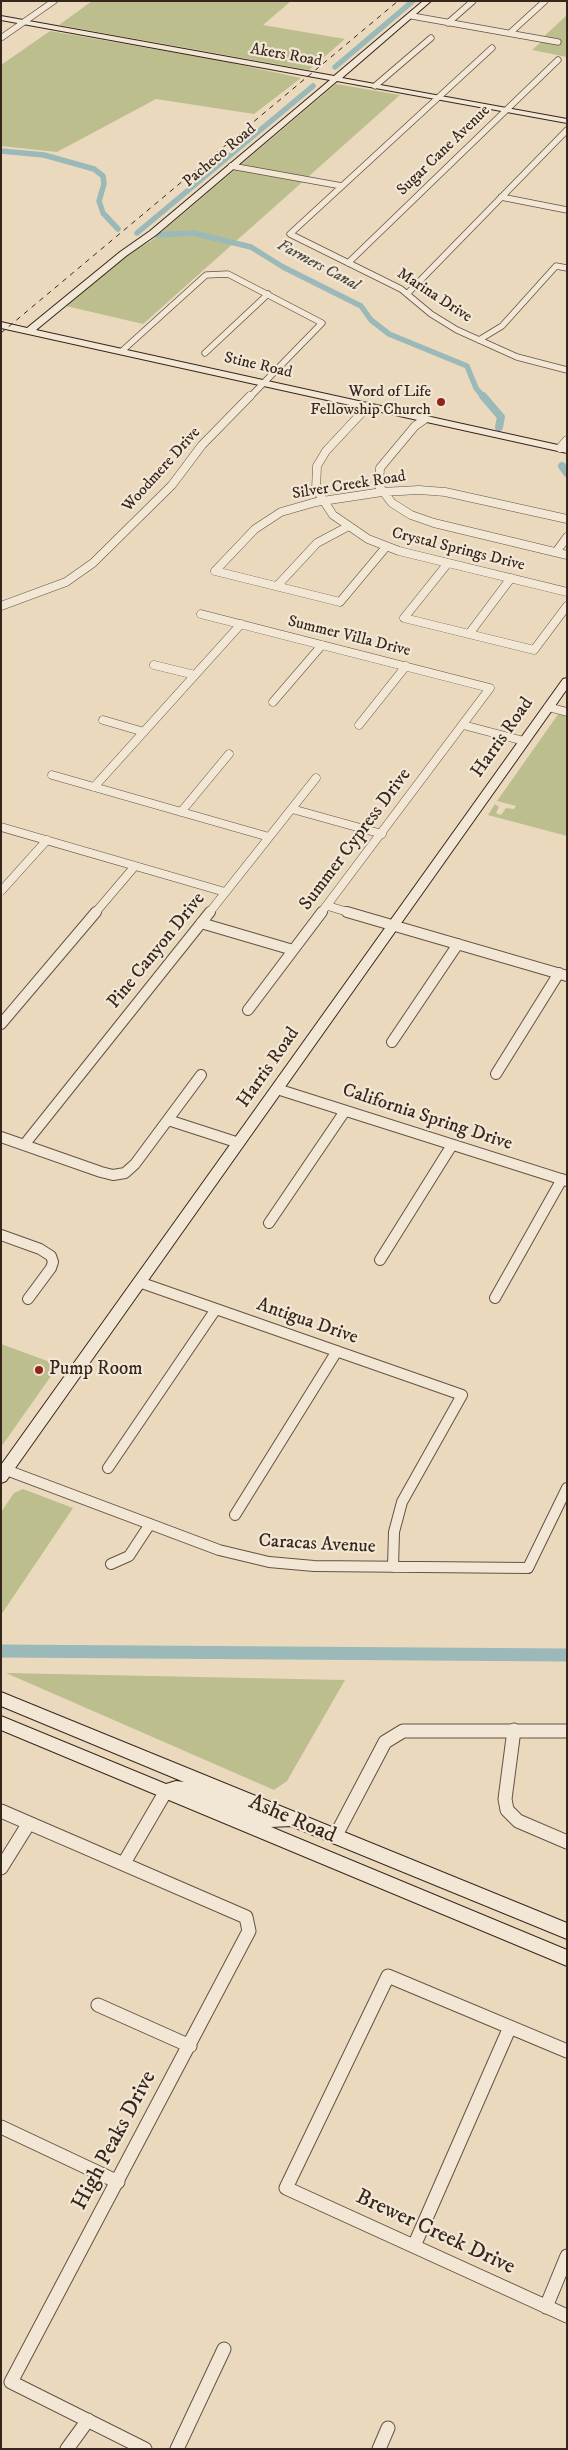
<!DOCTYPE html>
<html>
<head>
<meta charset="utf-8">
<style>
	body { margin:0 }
	#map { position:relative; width:568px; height:2450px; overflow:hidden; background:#ebd9be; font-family:"IM FELL DW Pica",serif }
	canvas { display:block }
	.frame { position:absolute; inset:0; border:2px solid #37261c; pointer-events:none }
</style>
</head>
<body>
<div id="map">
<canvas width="568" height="2450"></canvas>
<div class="frame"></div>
</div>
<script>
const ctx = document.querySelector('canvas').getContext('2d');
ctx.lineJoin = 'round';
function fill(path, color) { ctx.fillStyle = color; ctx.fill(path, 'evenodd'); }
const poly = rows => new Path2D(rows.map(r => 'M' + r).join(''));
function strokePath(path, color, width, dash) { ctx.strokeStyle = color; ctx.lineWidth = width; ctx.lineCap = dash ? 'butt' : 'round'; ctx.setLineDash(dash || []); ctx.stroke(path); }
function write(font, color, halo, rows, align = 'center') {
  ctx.font = font + ' "IM FELL DW Pica",serif'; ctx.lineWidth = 4.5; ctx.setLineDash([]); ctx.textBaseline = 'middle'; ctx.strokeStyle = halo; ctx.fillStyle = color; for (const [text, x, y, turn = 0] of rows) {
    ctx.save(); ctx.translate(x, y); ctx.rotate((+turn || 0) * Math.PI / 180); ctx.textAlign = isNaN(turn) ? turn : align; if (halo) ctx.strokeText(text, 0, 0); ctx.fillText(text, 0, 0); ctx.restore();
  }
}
fill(poly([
	[92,1,291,1,263,25,345,39,309,70,59,25],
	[567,15,567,57,532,50,541,42,539,41],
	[50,31,217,60,301,78,254,114,156,99,57,152,1,146,1,65],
	[336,84,400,95,143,324,66,306,128,254,151,241],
	[559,713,567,715,567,836,488,815,495,804,499,807,496,813,501,815,506,808,514,809,516,806,497,801],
	[1,1344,61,1366,56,1369,1,1447],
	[23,1489,73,1508,1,1615,1,1512,14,1493],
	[6,1673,345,1680,287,1781,274,1790]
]), '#bcbe8e');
strokePath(poly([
	[335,67,413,1],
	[1,151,44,155,94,169,103,176,104,184,99,201,103,213,118,229],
	[137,233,313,86],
	[158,235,193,233,251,247,283,267,361,306,371,320,389,334,467,366,476,388,484,398]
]), '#9ab9b8', 5.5);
strokePath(poly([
	[483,396,501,417,499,427],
	[562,466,567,473]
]), '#9ab9b8', 8);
strokePath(poly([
	[1,1651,567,1655]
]), '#9ab9b8', 13);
const streetFar3 = poly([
	[412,16,558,42],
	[448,23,473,1],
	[510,33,545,1],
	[1,38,54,1],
	[492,48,290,234,401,289,431,314,457,330,517,357,567,370],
	[375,86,431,38],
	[231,166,342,186],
	[501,197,567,210],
	[348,263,558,60],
	[408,293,567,130],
	[479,340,502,326,556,266,567,268],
	[122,351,206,275,228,274,322,323,249,398],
	[205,353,268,294]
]);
const streetFar2 = poly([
	[368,406,326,451,317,466,316,489,333,515,368,539,399,551,567,592],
	[425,419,415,426,380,468,379,486,392,503,411,515,434,523,567,555],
	[560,448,567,440],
	[386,547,340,602,215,571,255,529,281,512,316,502,382,492,419,490,445,492,567,519],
	[556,552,567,537],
	[448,563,404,618,534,650,567,606],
	[277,586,317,543,347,527],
	[1,606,66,582,93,563,172,485,202,445,250,396],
	[201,614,490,688,321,913],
	[469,634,511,578],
	[154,665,195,675],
	[273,702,322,645],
	[548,707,567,712],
	[103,720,144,732],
	[359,725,406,666],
	[463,725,524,741],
	[52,775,269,837],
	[94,787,241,624],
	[292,809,382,834],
	[181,812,229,754],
	[1,827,225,892],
	[1,891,47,840],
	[328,906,351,913],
	[95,913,135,866],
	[209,913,316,778]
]);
const streetFar1 = poly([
	[347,912,567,976],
	[201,923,293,950],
	[248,1010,322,912],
	[1,1024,96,912],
	[392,1042,458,944],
	[496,1074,559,973],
	[277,1089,567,1181],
	[168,1120,239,1143],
	[1,1137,101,1172,113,1175,125,1173,135,1164,201,1075],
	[24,1145,210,912],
	[269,1223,345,1111],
	[1,1235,40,1249,51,1256,53,1262,51,1268,28,1299],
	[380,1260,452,1145],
	[139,1282,462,1395,402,1502,394,1532,393,1567],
	[495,1298,562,1179],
	[1,1468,219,1550,269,1562,314,1566,528,1568,567,1488],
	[108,1468,216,1309],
	[235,1515,337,1351],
	[111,1564,129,1556,150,1524]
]);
const street = poly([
	[514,1730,505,1799,507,1810,518,1821,567,1842],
	[1,1811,246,1917,249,1931,11,2382,145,2449],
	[335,1837,385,1742,403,1731,567,1731],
	[124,1863,166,1791],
	[1,1868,29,1823],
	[98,2005,190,2046],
	[567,2051,388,1976,286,2188,567,2316],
	[1,2127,118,2182],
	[414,2246,510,2027],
	[546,2307,567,2256],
	[67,2449,88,2420],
	[177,2449,224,2349],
	[379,2449,388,2428]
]);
const secondary = poly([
	[423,1,431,1,342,78,567,119,567,123,337,81,156,235,126,256,36,330,567,447,567,453,1,328,1,322,27,328,120,252,150,231,330,80,1,20,1,16,334,76,423,1],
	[567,678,567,689,6,1481,1,1483,1,1465,563,679,567,678],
	[1,1692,567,1923,567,1939,291,1826,271,1827,567,1950,567,1966,1,1730,1,1716,166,1784,176,1781,184,1782,1,1706,1,1692]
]);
strokePath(streetFar3, '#645344', 7);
strokePath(streetFar2, '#645344', 9);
strokePath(streetFar1, '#645344', 12);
strokePath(street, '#645344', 15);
strokePath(secondary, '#37261c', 2);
strokePath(streetFar3, '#f2e6d5', 5.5);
strokePath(streetFar2, '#f2e6d5', 8);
strokePath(streetFar1, '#f2e6d5', 10);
strokePath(street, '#f2e6d5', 13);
fill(secondary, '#f2e6d5');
strokePath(poly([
	[1,333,398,1]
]), '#37261c', 1, [5, 5]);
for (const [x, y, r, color] of [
	[441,402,5,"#8f2418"],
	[39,1370,5,"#8f2418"]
]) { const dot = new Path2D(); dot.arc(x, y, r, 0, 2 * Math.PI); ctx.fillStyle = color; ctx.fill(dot); strokePath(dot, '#f2e6d5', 2); }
write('16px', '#37261c', '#f2e6d5', [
	["Akers Road",286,56,10],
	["Sugar Cane Avenue",444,151,-44],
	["Pacheco Road",220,156,-40],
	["Marina Drive",434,296,33],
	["Stine Road",258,366,13],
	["Woodmere Drive",162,470,-48],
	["Silver Creek Road",349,486,-9],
	["Crystal Springs Drive",458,550,14],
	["Summer Villa Drive",349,637,14]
]);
write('italic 16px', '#504b43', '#f2e6d5', [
	["Farmers Canal",318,266,28]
]);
write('16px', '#37261c', '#f2e6d5', [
	["Word of Life",431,393],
	["Fellowship Church",431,411]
], 'right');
write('19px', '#37261c', '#f2e6d5', [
	["Harris Road",503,738,-55],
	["Summer Cypress Drive",356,840,-53],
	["Pine Canyon Drive",157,951,-51],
	["Harris Road",269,1068,-55],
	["California Spring Drive",427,1118,18],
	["Antigua Drive",307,1322,19],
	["Caracas Avenue",317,1545,3]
]);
write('19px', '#37261c', '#f2e6d5', [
	["Pump Room",49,1370]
], 'left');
write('22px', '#37261c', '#f2e6d5', [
	["Ashe Road",292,1820,23],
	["High Peaks Drive",115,2141,-62],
	["Brewer Creek Drive",435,2233,25]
]);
</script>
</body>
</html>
